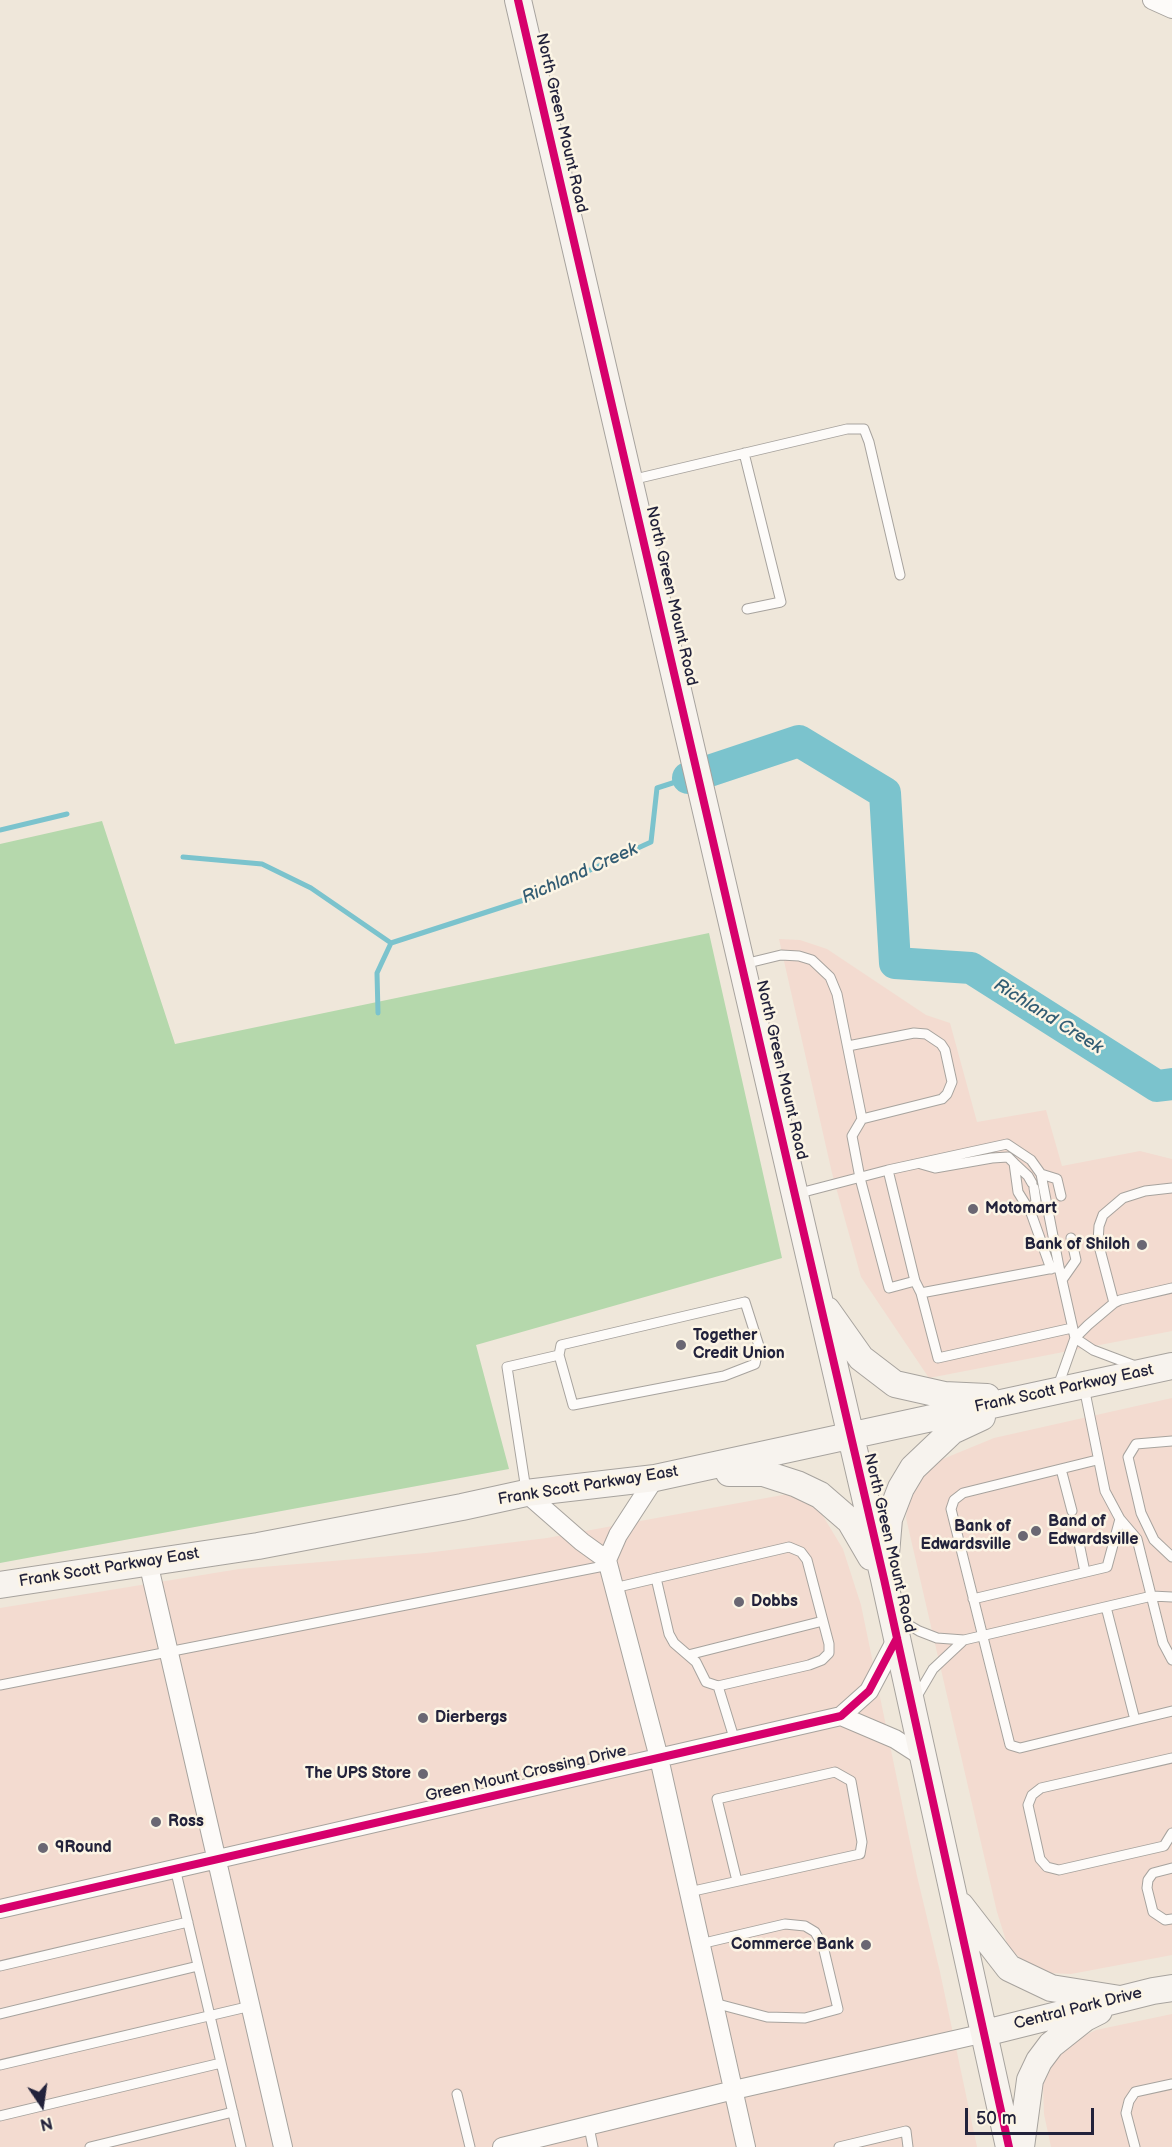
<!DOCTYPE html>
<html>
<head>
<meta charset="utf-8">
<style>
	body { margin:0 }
	#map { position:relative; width:1172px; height:2147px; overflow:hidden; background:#efe7da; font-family:"Balsamiq Sans",sans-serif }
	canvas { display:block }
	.north { position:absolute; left:12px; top:2075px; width:60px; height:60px; -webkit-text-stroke:4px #fcf5e5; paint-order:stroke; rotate:167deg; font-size:16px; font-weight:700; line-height:24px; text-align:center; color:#22223b }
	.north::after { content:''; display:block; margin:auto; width:21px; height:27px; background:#22223b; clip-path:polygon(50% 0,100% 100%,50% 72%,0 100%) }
	.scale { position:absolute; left:965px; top:2108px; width:129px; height:27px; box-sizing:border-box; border:3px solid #22223b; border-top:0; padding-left:8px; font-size:18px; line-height:21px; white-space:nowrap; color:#22223b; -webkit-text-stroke:4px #fcf5e5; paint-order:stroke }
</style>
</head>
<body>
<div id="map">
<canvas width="1172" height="2147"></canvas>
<div class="north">N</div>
<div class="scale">50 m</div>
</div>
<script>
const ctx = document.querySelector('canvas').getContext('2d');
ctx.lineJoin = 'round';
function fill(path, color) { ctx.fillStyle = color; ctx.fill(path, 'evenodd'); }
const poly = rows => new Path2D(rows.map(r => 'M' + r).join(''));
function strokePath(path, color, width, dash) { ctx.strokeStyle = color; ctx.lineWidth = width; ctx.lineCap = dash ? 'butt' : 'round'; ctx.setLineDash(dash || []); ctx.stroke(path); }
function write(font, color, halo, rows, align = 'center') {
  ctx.font = font + ' "Balsamiq Sans",sans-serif'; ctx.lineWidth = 5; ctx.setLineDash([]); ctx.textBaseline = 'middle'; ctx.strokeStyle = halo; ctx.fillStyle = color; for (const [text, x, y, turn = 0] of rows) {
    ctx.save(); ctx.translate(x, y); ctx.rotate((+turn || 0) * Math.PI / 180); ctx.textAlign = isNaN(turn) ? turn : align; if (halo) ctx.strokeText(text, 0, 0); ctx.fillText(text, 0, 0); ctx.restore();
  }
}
fill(poly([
	[779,939,800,940,827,949,926,1015,950,1023,977,1122,1046,1110,1062,1166,1140,1151,1172,1159,1172,1331,929,1378,861,1277,832,1173],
	[1172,1398,1172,1955,1071,1974,1049,1973,1029,1966,1008,1947,997,1912,906,1518,909,1492,919,1477,938,1461,994,1438],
	[788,1494,805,1498,823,1516,843,1549,861,1605,917,1876,940,1972,977,2147,0,2147,0,1608,239,1569,426,1553,547,1538],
	[1172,2014,1172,2147,1051,2147,1044,2114,1043,2085,1054,2062,1071,2042,1096,2030]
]), '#f3dbd0');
fill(poly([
	[102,821,175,1044,709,933,782,1258,476,1345,509,1469,0,1563,0,844]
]), '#b5d8ac');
strokePath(poly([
	[0,830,67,814],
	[183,857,262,864,311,888,391,943],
	[391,943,527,899,651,842,657,788,688,778],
	[378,1013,377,973,391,943]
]), '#7bc3cd', 5);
strokePath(poly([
	[688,778,799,741,885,793,895,963,971,968,1157,1086,1172,1084]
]), '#7bc3cd', 32);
const lane = poly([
	[744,453,781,602,747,609],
	[631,480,847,429,864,429,869,442,900,575],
	[744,964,781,955,799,956,812,960,830,977,837,994,862,1119],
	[848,1046,914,1033,926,1034,941,1044,945,1050,952,1082,947,1094,942,1099,862,1119,852,1136,860,1178,889,1288,915,1281],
	[1014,1163,1028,1176,1032,1183],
	[921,1164,935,1168,992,1158,1008,1157,1014,1163,1018,1192,1031,1213,1051,1269],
	[888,1170,1007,1144,1031,1160,1041,1174,1059,1267],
	[1041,1174,1057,1179,1061,1196],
	[796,1194,888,1170,915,1281,921,1293,1059,1267,1075,1338,1093,1350,1138,1367],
	[1031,1213,1036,1201,1034,1188],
	[1062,1280,1076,1260,1071,1238],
	[921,1293,938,1358,1072,1328],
	[745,1302,759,1346,755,1364,724,1376,573,1405,559,1355,561,1345,745,1302],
	[1114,1303,1098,1242,1099,1226,1103,1215,1123,1198,1145,1191,1172,1188],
	[1058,1386,1075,1338,1088,1325,1114,1303,1120,1300,1172,1288],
	[1084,1387,1105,1491,1120,1519,1137,1539,1163,1643,1172,1660],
	[1172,1441,1136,1444,1128,1457,1141,1513,1154,1540,1172,1557],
	[1097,1460,963,1493,954,1500,951,1509,1010,1745,1020,1748,1135,1720,1106,1607],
	[1061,1469,1072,1511],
	[526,1490,507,1367,559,1355],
	[1079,1543,1085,1572],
	[656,1578,669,1634,674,1643,696,1662,706,1682,718,1686],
	[614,1588,789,1547,801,1552,807,1560,829,1644,829,1653,822,1660,809,1665,718,1686,735,1741],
	[973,1599,1107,1567,1120,1519],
	[897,1618,919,1631,937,1638,964,1640,1152,1596,1172,1597],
	[688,1655,823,1621],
	[0,1685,609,1565],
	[916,1698,933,1669,964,1640],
	[1135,1720,1172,1711],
	[1172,1758,1041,1788,1032,1795,1028,1805,1040,1859,1047,1867,1059,1870,1164,1846,1172,1833],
	[175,1868,241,2147],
	[1172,1868,1153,1873,1148,1880,1147,1888,1153,1912,1165,1920,1172,1919],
	[689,1892,860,1854,862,1842,851,1781,835,1772,717,1799,737,1881],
	[700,1944,785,1924,805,1926,815,1932,823,1946,838,2009,805,2018,767,2017,714,2003],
	[0,1966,188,1922],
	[0,2014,198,1966],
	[0,2065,251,2006],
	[457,2094,470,2147],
	[0,2116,221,2063],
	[589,2127,593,2147],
	[90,2147,233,2112],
	[839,2147,906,2131,908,2147],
	[1135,2147,1126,2113,1129,2101,1135,2092,1172,2084]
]);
const street = poly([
	[1152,0,1172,9],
	[655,1478,618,1535,607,1560,659,1758,746,2147],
	[526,1493,582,1542,607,1560],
	[148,1562,283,2147],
	[841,1716,895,1739,923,1757],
	[0,1909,841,1716,869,1691,897,1638],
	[502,2147,734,2090,985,2033]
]);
const secondary = poly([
	[518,0,884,1579,1009,2147],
	[827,1310,861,1358,895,1384,944,1395,987,1397],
	[729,1473,763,1473,797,1484,820,1495,850,1521,871,1557],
	[886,1554,889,1519,901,1488,913,1468,952,1431,982,1417],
	[0,1585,258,1546,462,1507,526,1493,655,1478,1172,1366],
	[961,1906,1009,1968,1051,1988,1120,1999],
	[985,2033,1153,1991,1172,1988],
	[1021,2147,1030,2080,1039,2061,1051,2045,1085,2018,1099,2011]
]);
strokePath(lane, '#a7a39e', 11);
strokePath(street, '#a7a39e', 20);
strokePath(secondary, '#a7a39e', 28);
strokePath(lane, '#fdfbf9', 9);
strokePath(street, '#fdfbf9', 18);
strokePath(secondary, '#f7f3ee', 26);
strokePath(poly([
	[518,0,884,1579,1009,2147],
	[0,1909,841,1716,869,1691,897,1638]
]), '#d6006c', 8);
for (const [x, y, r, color] of [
	[973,1209,6,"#6a6773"],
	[1142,1245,6,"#6a6773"],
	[681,1345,6,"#6a6773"],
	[1036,1531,6,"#6a6773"],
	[1023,1536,6,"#6a6773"],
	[739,1602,6,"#6a6773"],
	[423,1718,6,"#6a6773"],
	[423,1774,6,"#6a6773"],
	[156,1822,6,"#6a6773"],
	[43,1848,6,"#6a6773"],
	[866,1945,6,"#6a6773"]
]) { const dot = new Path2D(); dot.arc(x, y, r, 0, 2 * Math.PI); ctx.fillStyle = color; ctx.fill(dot); strokePath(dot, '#fcf5e5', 2); }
write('16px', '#22223b', '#fcf5e5', [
	["North Green Mount Road",561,123,77],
	["North Green Mount Road",671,596,77],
	["North Green Mount Road",781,1070,77],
	["Frank Scott Parkway East",1064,1389,-12],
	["Frank Scott Parkway East",588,1486,-9],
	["North Green Mount Road",889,1543,77],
	["Frank Scott Parkway East",109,1568,-9],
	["Green Mount Crossing Drive",526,1774,-13],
	["Central Park Drive",1078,2009,-14]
]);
write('bold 16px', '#22223b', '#fcf5e5', [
	["Motomart",985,1209],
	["Bank of Shiloh",1130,1245,"right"],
	["Together",693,1336],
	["Credit Union",693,1354],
	["Band of",1048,1522],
	["Edwardsville",1048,1540],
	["Bank of",1011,1527,"right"],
	["Edwardsville",1011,1545,"right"],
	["Dobbs",751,1602],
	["Dierbergs",435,1718],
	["The UPS Store",411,1774,"right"],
	["Ross",168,1822],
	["9Round",55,1848],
	["Commerce Bank",854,1945,"right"]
], 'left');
write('italic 18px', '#325c73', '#fcf5e5', [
	["Richland Creek",580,874,-24],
	["Richland Creek",1048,1017,32]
]);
</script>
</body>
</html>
